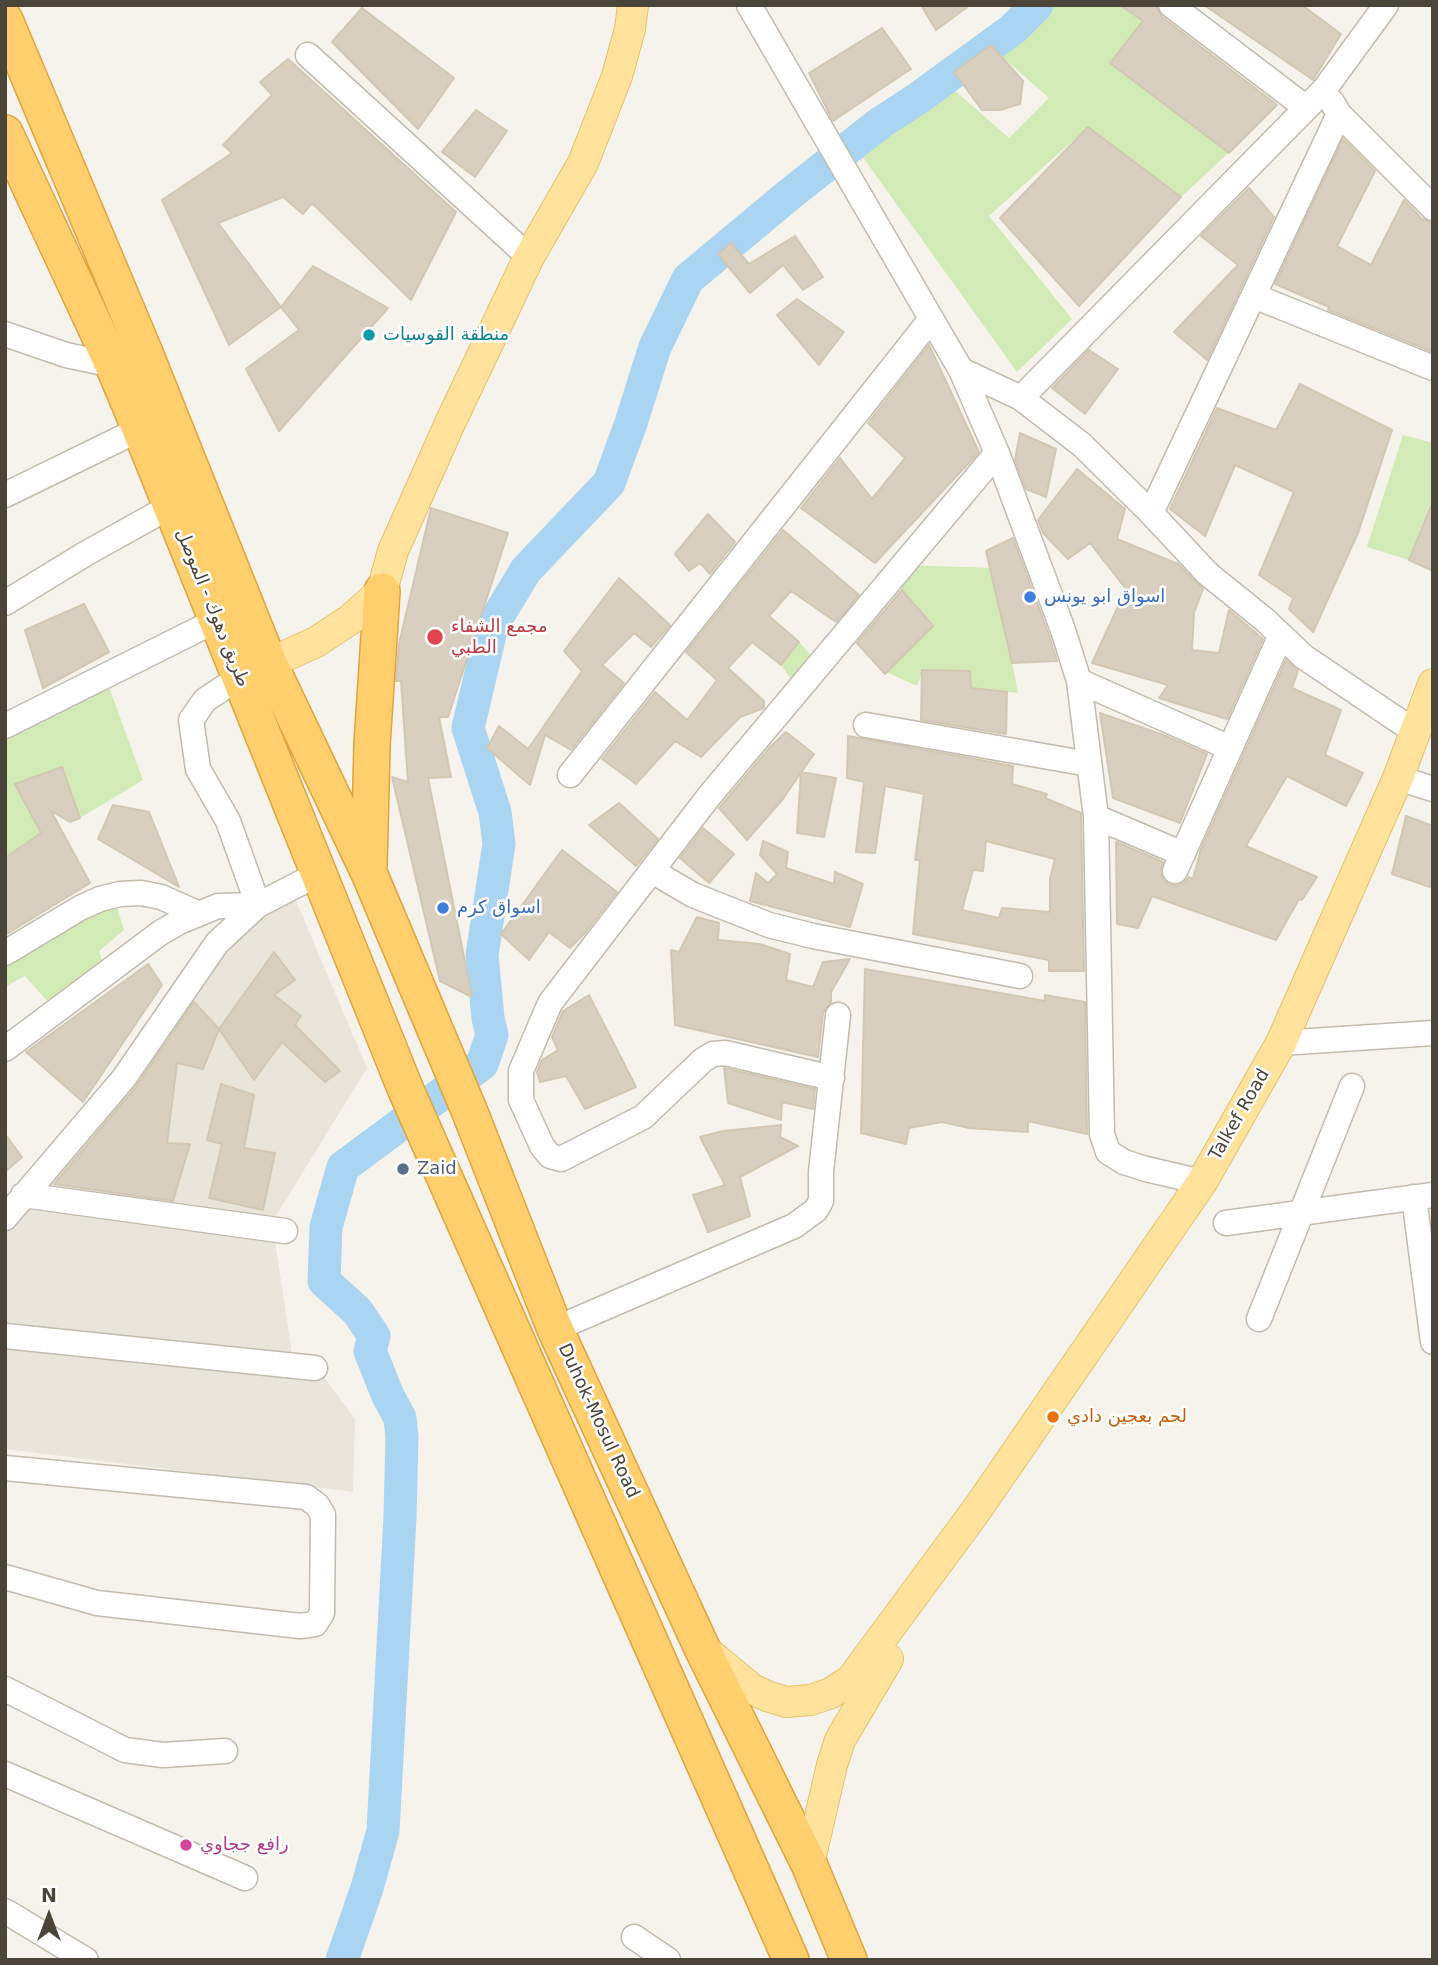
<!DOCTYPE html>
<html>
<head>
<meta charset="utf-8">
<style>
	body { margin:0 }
	#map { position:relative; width:1438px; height:1965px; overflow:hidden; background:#f6f3ec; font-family:"DejaVu Sans",sans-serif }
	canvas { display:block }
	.frame { position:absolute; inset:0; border:7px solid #4b4439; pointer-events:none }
	.north { position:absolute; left:14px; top:1881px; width:70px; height:70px; -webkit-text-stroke:5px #fff; paint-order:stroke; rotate:0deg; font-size:19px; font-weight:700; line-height:28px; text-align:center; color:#4b4439 }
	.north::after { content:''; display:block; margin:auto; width:24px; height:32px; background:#4b4439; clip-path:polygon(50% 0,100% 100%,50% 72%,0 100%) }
</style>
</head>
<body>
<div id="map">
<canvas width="1438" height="1965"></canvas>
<div class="frame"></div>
<div class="north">N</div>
</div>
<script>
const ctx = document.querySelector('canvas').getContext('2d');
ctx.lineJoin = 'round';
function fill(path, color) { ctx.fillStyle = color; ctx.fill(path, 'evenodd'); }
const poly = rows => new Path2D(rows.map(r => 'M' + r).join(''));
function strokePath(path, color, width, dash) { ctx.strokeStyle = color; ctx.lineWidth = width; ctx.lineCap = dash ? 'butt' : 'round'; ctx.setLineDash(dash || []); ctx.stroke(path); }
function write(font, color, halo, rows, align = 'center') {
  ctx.font = font + ' "DejaVu Sans","Noto Sans Arabic",sans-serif'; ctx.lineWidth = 5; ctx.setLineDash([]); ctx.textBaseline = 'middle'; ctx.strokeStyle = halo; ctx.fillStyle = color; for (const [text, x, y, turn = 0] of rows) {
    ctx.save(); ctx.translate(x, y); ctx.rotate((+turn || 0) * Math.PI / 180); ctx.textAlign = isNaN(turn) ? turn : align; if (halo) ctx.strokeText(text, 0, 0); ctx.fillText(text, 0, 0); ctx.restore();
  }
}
fill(poly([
	[294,896,367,1068,274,1219,36,1189,224,943],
	[26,1202,274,1234,293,1361,5,1330,5,1230],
	[5,1345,324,1377,355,1419,353,1492,5,1449]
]), '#eae5da');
fill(poly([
	[1047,5,1135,5,1235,147,1181,197,1088,127,989,216,1072,319,1017,372,862,156,952,88,1009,138,1049,98,998,53],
	[1403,435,1433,443,1433,496,1409,560,1367,547],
	[903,565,994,568,1018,693,971,688,970,671,923,670,917,686,884,671,931,624,900,587],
	[799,642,813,658,791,679,781,665],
	[107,682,143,780,80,818,62,767,16,784,42,834,5,857,5,736],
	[114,898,124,930,99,951,105,968,50,1004,25,976,5,987,5,949]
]), '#d2eab5');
strokePath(poly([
	[342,1960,367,1888,383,1831,400,1517,402,1437,400,1418,388,1396,370,1351,374,1336,357,1311,324,1281,326,1227,343,1167,482,1064,492,1035,488,1018,482,955,499,844,495,812,468,728,492,626,526,570,609,483,631,423,655,347,688,279,790,194,880,123,917,99,1013,29,1037,5]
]), '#a9d4f2', 33);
const building = poly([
	[921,5,970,5,936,30,921,5],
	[1120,5,1156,5,1162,17,1277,105,1229,153,1110,63,1143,21,1120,5],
	[1204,5,1302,5,1341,34,1313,80,1204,5],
	[362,8,454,78,418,129,332,42,362,8],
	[882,28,911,69,833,121,809,73,882,28],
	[991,45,1023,81,1020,104,1000,110,982,110,954,72,991,45],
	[288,59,456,212,411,300,312,203,303,214,283,197,218,223,281,307,229,345,162,200,232,153,223,145,272,95,260,82,288,59],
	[476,110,507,131,475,177,442,152,476,110],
	[1088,127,1181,197,1079,306,1000,218,1088,127],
	[1343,139,1375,171,1337,246,1371,265,1404,200,1422,219,1433,222,1433,352,1328,310,1329,307,1275,284,1343,139],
	[1249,188,1274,217,1207,360,1174,332,1238,265,1201,236,1249,188],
	[795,236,823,277,803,290,783,265,750,293,718,254,731,243,749,264,795,236],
	[313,266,388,308,279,431,246,369,299,330,281,307,313,266],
	[797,299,844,332,819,365,777,315,797,299],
	[929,345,979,452,875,563,801,508,840,458,872,499,905,458,868,423,929,345],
	[1089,350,1118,369,1085,414,1052,388,1089,350],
	[1300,384,1392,430,1358,533,1313,632,1289,609,1293,598,1259,575,1294,492,1235,465,1205,536,1170,509,1217,408,1276,430,1300,384],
	[1020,433,1056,449,1046,497,1026,489,1015,460,1020,433],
	[1077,469,1125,509,1117,539,1178,564,1203,589,1194,613,1192,650,1219,653,1229,610,1263,639,1227,719,1159,698,1168,685,1092,663,1126,589,1090,543,1068,559,1043,533,1038,520,1077,469],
	[1432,503,1433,503,1433,571,1409,560,1432,503],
	[431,508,508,533,448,717,439,717,451,777,428,778,472,997,440,981,392,777,408,782,401,681,396,681,399,644,431,508],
	[708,514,735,542,710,574,700,563,689,571,675,554,708,514],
	[783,530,859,595,836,622,791,591,769,616,799,642,781,665,752,642,728,668,764,701,764,708,740,717,701,757,675,741,636,784,602,759,655,692,687,720,717,680,686,652,783,530],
	[1013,538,1049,635,1057,661,1012,663,986,551,1013,538],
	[619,578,670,625,651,647,634,633,602,665,624,683,571,750,545,735,530,785,487,748,499,726,528,749,582,671,564,651,619,578],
	[902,590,933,626,885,674,857,643,902,590],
	[84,604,109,652,43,688,25,630,84,604],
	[1286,660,1298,671,1292,688,1341,710,1325,755,1363,773,1346,806,1287,776,1246,846,1317,877,1302,900,1299,899,1276,940,1152,896,1138,928,1117,924,1116,842,1163,862,1160,873,1168,884,1177,886,1184,883,1189,877,1193,879,1201,849,1286,660],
	[922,670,970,671,971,688,1007,692,1006,734,921,720,922,670],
	[1100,713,1166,736,1207,754,1180,823,1113,798,1100,713],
	[786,732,814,754,782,800,747,840,719,808,770,747,786,732],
	[848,736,1013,766,1012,784,1047,794,1045,798,1081,813,1084,971,1049,971,1049,960,913,934,920,860,915,860,924,794,885,786,875,853,856,852,864,782,847,778,848,736],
	[986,841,1055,859,1050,879,1050,912,1002,908,999,918,962,910,973,870,983,871,986,841],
	[62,767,80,818,70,822,51,811,90,883,5,935,5,858,41,833,15,784,62,767],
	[801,772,836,778,824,837,797,833,801,772],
	[619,803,658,839,636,866,589,825,619,803],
	[113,805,149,812,179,887,98,839,113,805],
	[1406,816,1433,826,1433,876,1430,887,1392,874,1406,816],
	[703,828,734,854,709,883,680,858,703,828],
	[763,841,788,852,786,868,834,884,835,872,863,884,850,927,750,901,756,873,768,883,777,874,760,855,763,841],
	[562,850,617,892,585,933,570,948,549,932,529,960,501,934,562,850],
	[697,917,719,923,718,940,760,944,790,954,786,980,813,987,823,962,850,959,831,992,831,1002,823,1013,818,1057,675,1025,671,950,679,952,697,917],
	[274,952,295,980,274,995,301,1016,295,1025,340,1071,325,1082,282,1042,254,1080,219,1029,274,952],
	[148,964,162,985,83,1102,26,1052,148,964],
	[865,969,1045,1001,1045,995,1085,1002,1087,1134,1028,1121,1028,1132,969,1128,942,1122,909,1128,906,1144,861,1133,865,969],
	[589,995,636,1087,585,1109,566,1076,540,1082,537,1072,542,1060,558,1050,552,1037,563,1011,589,995],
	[194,1002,219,1029,203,1069,177,1063,167,1143,190,1144,173,1201,54,1184,135,1088,194,1002],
	[724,1068,815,1089,813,1109,782,1102,781,1120,728,1103,724,1068],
	[221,1084,254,1095,244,1148,275,1153,263,1210,209,1198,222,1144,207,1140,221,1084],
	[781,1125,780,1137,798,1146,740,1177,750,1216,708,1232,693,1195,725,1185,700,1137,723,1131,781,1125],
	[5,1134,22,1157,5,1172,5,1134]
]);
fill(building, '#d8cfc1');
strokePath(building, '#d3c7b4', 2);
const minor = poly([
	[749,5,961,370,997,453,1063,630,1079,681,1096,817,1102,1134,1108,1152,1124,1162,1146,1169,1202,1182],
	[1171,5,1305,107],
	[308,55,529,257],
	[1332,102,1339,114,1433,208],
	[1254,296,1433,368],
	[5,334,66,355,113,365],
	[961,370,1021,398,1082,445,1151,513,1208,574,1265,620,1304,657,1414,731],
	[1021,398,1324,90,1386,5],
	[5,495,140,429],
	[1151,513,1339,114],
	[5,603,85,554,171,506],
	[1079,681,1230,748],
	[866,725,1089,764],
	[5,726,217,620],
	[570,775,931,319],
	[1398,778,1433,789],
	[1096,817,1183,854],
	[652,871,693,895,769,925,813,936,1020,976],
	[1175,871,1281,635],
	[5,953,80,908,100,899,120,894,141,893,161,897,197,913],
	[1281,1043,1433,1033],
	[5,1049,160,933,179,922,218,906,258,905,228,821,198,769,191,720,205,700,240,677],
	[832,1078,725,1053,713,1054,703,1060,643,1117,561,1159,550,1156,542,1146,521,1100,521,1071,550,1003,710,795,997,453],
	[23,1195,285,1231],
	[1414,1197,1433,1342],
	[5,1218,124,1078,217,943,258,905,320,873],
	[1226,1223,1433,1195],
	[1259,1319,1352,1086],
	[555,1329,794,1226,816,1210,821,1201,821,1172,838,1015],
	[5,1336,315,1368],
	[5,1468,306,1497,317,1505,323,1515,322,1613,315,1624,300,1626,97,1603,5,1577],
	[5,1689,125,1750,163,1755,225,1751],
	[5,1774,245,1878],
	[5,1911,86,1960],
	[634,1937,668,1960]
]);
const major = poly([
	[250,672,316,642,351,619,382,591,393,551,450,423,529,257,583,163,617,76,630,29,633,5],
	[705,1650,752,1689,767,1696,786,1702,811,1700,831,1693,851,1680,978,1508,1202,1182,1281,1043,1398,778,1433,684],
	[809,1864,832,1765,840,1740,888,1659]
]);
const highway = poly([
	[5,20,145,353,269,663,369,873,469,1110,555,1329,702,1648,809,1864,849,1960],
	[5,133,113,365,140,429,405,1088,791,1960],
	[369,866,372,745,382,591]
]);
strokePath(minor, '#c2bbae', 27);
strokePath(major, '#e6c16a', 32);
strokePath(highway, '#e0a43c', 38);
strokePath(minor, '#fff', 24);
strokePath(major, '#ffe39c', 30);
strokePath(highway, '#ffcf6e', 35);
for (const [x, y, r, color] of [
	[369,335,7,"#0f9aa8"],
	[1030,597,7,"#3f7fe0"],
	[435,637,9,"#e0444e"],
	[443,908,7,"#3f7fe0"],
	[403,1169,7,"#5c6f8a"],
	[1053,1417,7,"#e8710a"],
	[186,1845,7,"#d1479c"]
]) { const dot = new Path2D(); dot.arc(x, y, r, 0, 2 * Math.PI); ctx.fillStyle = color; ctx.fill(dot); strokePath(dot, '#fff', 2.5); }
write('18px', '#0d838f', '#fff', [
	["منطقة القوسيات",383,335]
], 'left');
write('18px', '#366cbe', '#fff', [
	["اسواق ابو يونس",1044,597],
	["اسواق كرم",457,908]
], 'left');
write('18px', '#4b4439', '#fff', [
	["طريق دهوك - الموصل",212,608,68],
	["Talkef Road",1240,1115,-60],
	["Duhok-Mosul Road",598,1421,65]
]);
write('18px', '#be3a42', '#fff', [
	["مجمع الشفاء",451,627],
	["الطبي",451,648]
], 'left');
write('18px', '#4e5e75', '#fff', [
	["Zaid",417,1169]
], 'left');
write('18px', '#c56008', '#fff', [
	["لحم بعجين دادي",1067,1417]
], 'left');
write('18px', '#b23c85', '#fff', [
	["رافع ججاوي",200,1845]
], 'left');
</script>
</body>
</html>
